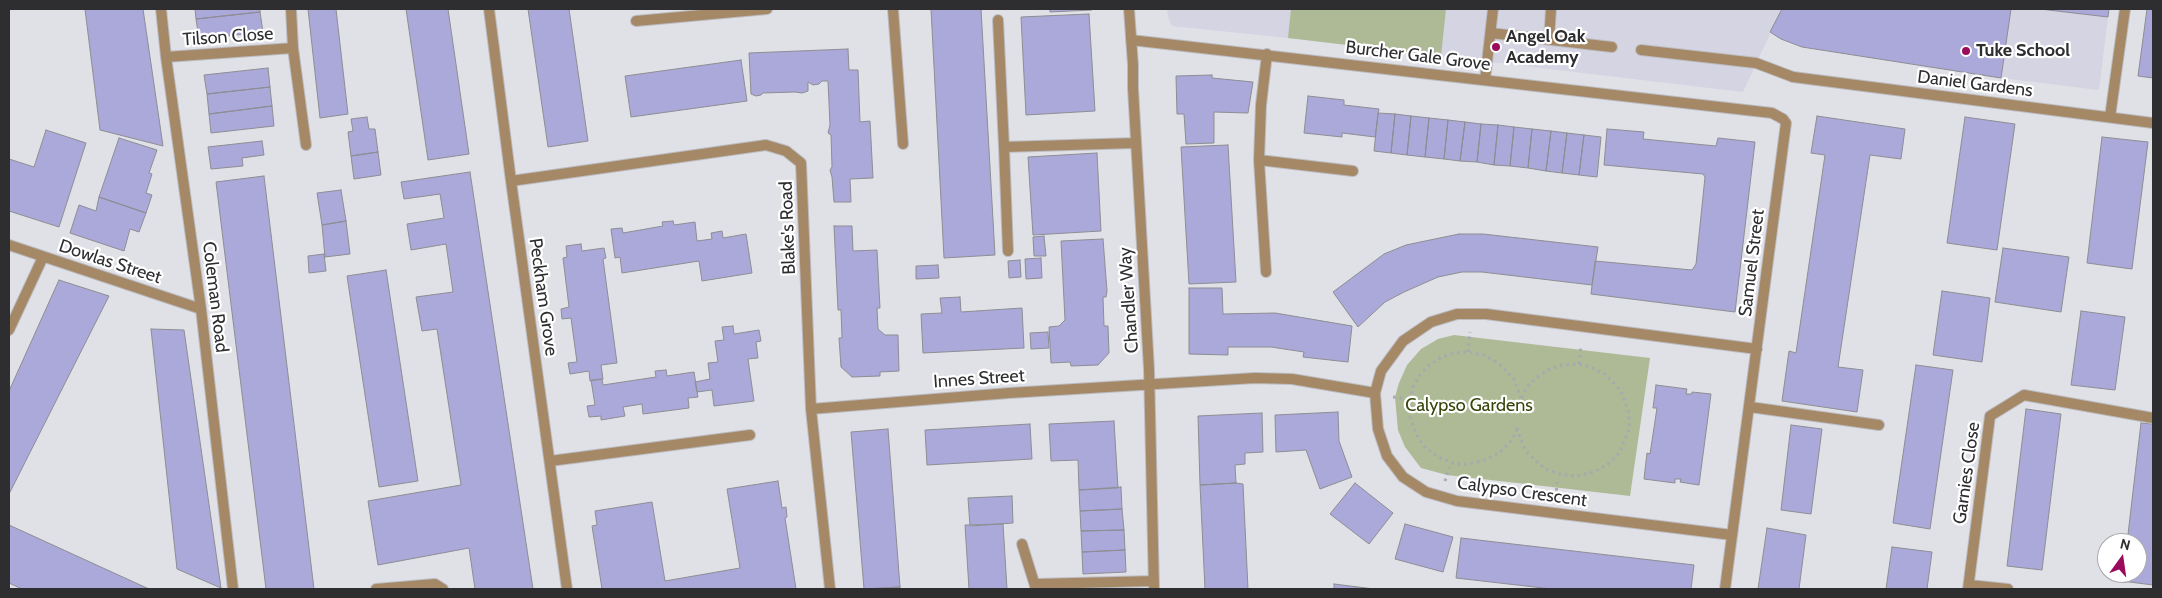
<!DOCTYPE html>
<html>
<head>
<meta charset="utf-8">
<style>
	body { margin:0 }
	#map { position:relative; width:2162px; height:598px; overflow:hidden; background:#e0e0e7; font-family:Cabin,sans-serif }
	canvas { display:block }
	.frame { position:absolute; inset:0; border:10px solid #2e2e31; pointer-events:none }
	.north { position:absolute; left:2097px; top:533px; width:50px; height:50px; box-sizing:border-box; background:#fff; border:1px solid #ababad; border-radius:50%; rotate:14deg; font-size:14px; font-weight:700; line-height:20px; text-align:center; color:#2e2e31 }
	.north::after { content:''; display:block; margin:auto; width:18px; height:22px; background:#9a0b5b; clip-path:polygon(50% 0,100% 100%,50% 72%,0 100%) }
</style>
</head>
<body>
<div id="map">
<canvas width="2162" height="598"></canvas>
<div class="frame"></div>
<div class="north">N</div>
</div>
<script>
const ctx = document.querySelector('canvas').getContext('2d');
ctx.lineJoin = 'round';
function fill(path, color) { ctx.fillStyle = color; ctx.fill(path, 'evenodd'); }
const poly = rows => new Path2D(rows.map(r => 'M' + r).join(''));
function strokePath(path, color, width, dash) { ctx.strokeStyle = color; ctx.lineWidth = width; ctx.lineCap = dash ? 'butt' : 'round'; ctx.setLineDash(dash || []); ctx.stroke(path); }
function write(font, color, halo, rows, align = 'center') {
  ctx.font = font + ' Cabin,sans-serif'; ctx.lineWidth = 4.5; ctx.setLineDash([]); ctx.textBaseline = 'middle'; ctx.strokeStyle = halo; ctx.fillStyle = color; for (const [text, x, y, turn = 0] of rows) {
    ctx.save(); ctx.translate(x, y); ctx.rotate((+turn || 0) * Math.PI / 180); ctx.textAlign = isNaN(turn) ? turn : align; if (halo) ctx.strokeText(text, 0, 0); ctx.fillText(text, 0, 0); ctx.restore();
  }
}
fill(poly([
	[1167,9,2109,9,2099,90,2001,78,1802,47,1771,32,1743,92,1288,38,1172,26,1169,20]
]), '#d4d4e2');
fill(poly([
	[1291,9,1446,9,1441,56,1288,38],
	[1454,335,1650,358,1630,496,1447,475,1421,468,1405,447,1398,430,1395,397,1399,383,1407,365,1421,349,1438,339]
]), '#adba95');
const building = poly([
	[85,9,143,9,163,146,100,130,85,9],
	[195,9,260,9,260,12,196,19,195,9],
	[308,9,336,9,348,114,320,118,308,9],
	[406,9,448,9,469,154,428,160,406,9],
	[528,9,569,9,588,141,548,147,528,9],
	[931,9,981,9,995,255,944,258,931,9],
	[1050,9,1091,9,1092,10,1050,12,1050,9],
	[1782,9,2011,9,2001,78,1802,47,1781,39,1770,32,1782,9],
	[2040,9,2109,9,2108,17,2040,9],
	[2147,9,2153,9,2153,78,2138,76,2147,9],
	[260,12,263,32,199,39,196,19,260,12],
	[1089,14,1095,111,1026,115,1021,17,1089,14],
	[848,49,849,70,858,70,860,122,870,121,873,178,850,179,851,202,834,202,832,177,830,170,832,167,831,135,828,133,830,125,828,81,822,81,819,84,813,85,808,82,808,91,802,93,795,92,763,93,761,95,756,96,751,94,749,53,848,49],
	[741,60,747,101,631,117,625,76,741,60],
	[268,68,270,87,207,94,204,75,268,68],
	[1212,75,1212,78,1253,82,1248,113,1214,112,1214,143,1186,144,1184,114,1177,114,1176,76,1212,75],
	[270,87,272,106,209,114,207,94,270,87],
	[1308,96,1344,100,1344,105,1379,109,1375,137,1342,133,1342,137,1304,133,1308,96],
	[272,106,274,126,211,133,209,114,272,106],
	[1378,113,1395,114,1391,153,1374,151,1378,113],
	[1395,114,1411,116,1407,155,1391,153,1395,114],
	[1411,116,1429,118,1425,157,1407,155,1411,116],
	[1817,116,1905,129,1901,159,1870,155,1838,367,1863,370,1857,412,1782,401,1789,351,1796,353,1825,155,1811,153,1817,116],
	[367,117,369,129,375,129,378,152,351,156,348,132,353,131,351,119,367,117],
	[1965,117,2015,124,1997,250,1947,243,1965,117],
	[1429,118,1448,120,1444,159,1425,157,1429,118],
	[1448,120,1465,122,1460,161,1444,159,1448,120],
	[1465,122,1481,124,1477,162,1460,161,1465,122],
	[1481,124,1498,125,1494,165,1477,162,1481,124],
	[1498,125,1514,127,1510,166,1494,165,1498,125],
	[1514,127,1532,129,1528,168,1510,166,1514,127],
	[1532,129,1551,131,1546,171,1528,168,1532,129],
	[1607,129,1644,132,1643,139,1716,146,1718,138,1755,142,1735,312,1591,294,1595,261,1692,270,1696,264,1705,177,1703,174,1604,165,1607,129],
	[46,130,86,143,59,227,9,211,9,159,34,167,46,130],
	[1551,131,1567,133,1562,173,1546,171,1551,131],
	[1567,133,1584,135,1579,175,1562,173,1567,133],
	[1584,135,1601,137,1597,177,1579,175,1584,135],
	[2102,137,2148,142,2132,269,2087,263,2102,137],
	[119,138,157,150,149,173,152,174,146,193,152,195,146,213,99,197,119,138],
	[262,141,264,155,242,158,243,166,211,169,208,147,262,141],
	[1228,145,1236,282,1189,284,1181,147,1228,145],
	[378,152,381,175,354,179,351,156,378,152],
	[1097,153,1101,231,1033,235,1028,157,1097,153],
	[470,172,533,589,475,589,469,548,378,565,368,501,461,485,437,329,422,331,416,297,453,292,446,244,411,250,407,224,444,218,440,194,404,199,401,182,470,172],
	[264,176,314,589,266,589,216,182,264,176],
	[341,190,346,221,322,225,317,193,341,190],
	[99,197,146,213,139,232,130,229,124,251,70,233,79,205,96,211,99,197],
	[346,221,350,254,325,257,322,225,346,221],
	[673,221,674,225,695,222,697,241,712,239,711,233,722,231,723,238,746,234,752,273,702,281,699,261,622,273,620,257,615,258,611,229,622,228,623,233,663,226,662,222,673,221],
	[834,226,852,226,853,251,877,250,880,308,877,308,878,329,885,335,898,335,899,371,880,372,880,376,852,377,841,367,839,338,842,338,841,310,838,310,834,226],
	[1459,234,1483,234,1598,247,1592,285,1482,272,1462,272,1438,277,1404,292,1385,302,1358,327,1333,292,1384,254,1406,245,1459,234],
	[1044,236,1046,256,1034,256,1033,237,1044,236],
	[1103,239,1107,291,1106,297,1103,297,1104,326,1108,326,1109,353,1098,365,1071,366,1070,362,1051,363,1049,327,1059,326,1065,320,1061,241,1103,239],
	[581,244,582,251,604,248,606,258,603,259,617,363,601,365,603,379,590,381,589,371,570,374,568,363,577,362,571,318,562,319,561,309,569,307,563,258,567,257,566,246,581,244],
	[2003,248,2069,257,2061,312,1995,302,2003,248],
	[324,254,326,271,309,273,308,256,324,254],
	[1041,258,1042,278,1026,279,1025,259,1041,258],
	[1020,260,1021,277,1009,278,1008,261,1020,260],
	[938,265,939,278,916,279,916,266,938,265],
	[386,270,418,481,379,487,347,276,386,270],
	[59,280,109,296,9,494,9,391,59,280],
	[1189,288,1222,288,1223,314,1275,313,1352,326,1348,362,1303,357,1304,352,1271,347,1228,347,1228,355,1189,354,1189,288],
	[1942,291,1990,298,1982,362,1933,355,1942,291],
	[960,297,961,312,1022,308,1024,348,923,353,921,314,942,313,940,298,960,297],
	[2081,311,2125,317,2115,390,2071,385,2081,311],
	[733,326,734,334,759,330,761,341,756,342,758,358,748,359,754,401,714,406,712,390,697,392,695,382,710,379,708,363,718,362,715,341,724,340,722,327,733,326],
	[151,329,184,330,221,588,177,569,151,329],
	[1048,332,1049,348,1031,349,1030,333,1048,332],
	[1916,365,1953,370,1930,529,1893,523,1916,365],
	[666,370,667,376,694,372,698,397,688,398,689,408,643,414,642,404,623,407,625,416,601,420,601,416,589,417,587,406,595,405,591,380,602,379,603,385,656,377,655,371,666,370],
	[1656,385,1687,389,1686,394,1692,394,1692,392,1711,394,1699,485,1680,482,1681,479,1675,479,1675,483,1644,479,1647,453,1650,454,1657,408,1653,408,1656,385],
	[2026,409,2061,414,2042,570,2007,566,2026,409],
	[1338,412,1339,441,1352,477,1320,489,1306,450,1276,452,1275,415,1338,412],
	[1262,413,1263,452,1245,453,1245,464,1235,465,1236,483,1200,485,1198,416,1262,413],
	[1114,421,1118,488,1079,490,1078,460,1051,461,1049,424,1114,421],
	[2141,423,2153,424,2153,585,2122,581,2123,573,2137,573,2137,543,2127,543,2141,423],
	[1030,424,1032,459,927,465,925,430,1030,424],
	[1791,425,1822,429,1811,514,1781,510,1791,425],
	[888,429,900,587,864,589,851,432,888,429],
	[778,481,782,508,786,507,787,517,785,518,796,589,602,589,592,526,597,525,595,511,652,502,665,581,740,568,727,489,778,481],
	[1236,483,1243,484,1248,589,1205,589,1200,485,1236,483],
	[1355,483,1393,513,1369,544,1330,514,1355,483],
	[1121,487,1122,509,1080,511,1079,490,1121,487],
	[1012,496,1013,523,970,526,968,498,1012,496],
	[1122,509,1124,530,1081,531,1080,511,1122,509],
	[1003,524,1007,589,969,589,965,525,1003,524],
	[1405,524,1453,537,1443,572,1395,559,1405,524],
	[9,525,149,589,22,589,9,583,9,525],
	[1767,528,1806,535,1799,589,1758,589,1767,528],
	[1124,530,1125,550,1082,552,1081,531,1124,530],
	[1461,538,1694,565,1691,589,1552,589,1456,578,1461,538],
	[1892,547,1932,552,1927,589,1886,589,1892,547],
	[1125,550,1126,572,1083,574,1082,552,1125,550],
	[1334,584,1374,589,1334,589,1334,584],
	[900,587,900,589,870,589,900,587]
]);
fill(building, '#aba8da');
strokePath(building, '#8d8d93', 1);
const service = poly([
	[893,9,903,144],
	[636,21,767,9],
	[1491,33,1612,47],
	[1549,40,1551,9],
	[1641,50,1756,63,1793,77],
	[1133,65,1133,88],
	[1485,80,1493,9],
	[1261,105,1259,160,1266,272],
	[2110,117,2125,9],
	[1259,160,1353,171],
	[550,461,750,435],
	[376,589,435,584,443,589]
]);
const minor = poly([
	[161,9,166,57,201,309,233,589],
	[291,9,293,48,306,145],
	[489,9,511,181,567,589],
	[1129,9,1133,65],
	[998,20,1004,147],
	[1131,40,1772,113,1783,119,1786,123,1725,589],
	[166,57,293,48],
	[1793,77,2153,123],
	[1133,88,1149,369,1154,589],
	[1261,105,1267,54],
	[511,181,766,145,786,151,801,163,811,409,830,589],
	[9,245,201,309],
	[1008,251,1004,147,1135,143],
	[9,330,43,257],
	[1750,407,1879,425],
	[811,409,1009,393,1255,378,1292,379,1375,393],
	[1732,535,1457,501,1426,492,1403,477,1387,456,1378,429,1375,393,1381,371,1403,341,1431,322,1457,314,1486,314,1757,349],
	[1022,544,1036,589],
	[1036,584,1154,581],
	[1969,585,2008,589],
	[1968,589,1990,416,2024,395,2153,418]
]);
strokePath(service, '#bcbcc3', 12);
strokePath(minor, '#bcbcc3', 12);
strokePath(poly([
	[1468,352,1470,332],
	[1579,364,1581,345],
	[1393,397,1407,399],
	[1517,428,1525,450,1539,464,1548,470,1563,475,1577,476,1594,472,1608,464,1620,452,1629,429,1629,413,1621,391,1605,374,1590,367,1579,364,1562,365,1548,370,1536,378,1527,387,1521,399],
	[1517,429,1512,440,1500,452,1486,460,1469,464,1455,464,1440,458,1425,447,1418,438,1410,417,1409,402,1413,387,1419,376,1428,366,1440,358,1454,353,1468,352,1483,355,1497,362,1514,379,1521,398],
	[1445,481,1449,467],
	[1556,497,1557,482]
]), '#a8a8ae', 3, [2.5, 4]);
strokePath(service, '#a58966', 10);
strokePath(minor, '#a58966', 10);
for (const [x, y, r, color] of [
	[1496,47,5,"#9a0b5b"],
	[1966,51,5,"#9a0b5b"]
]) { const dot = new Path2D(); dot.arc(x, y, r, 0, 2 * Math.PI); ctx.fillStyle = color; ctx.fill(dot); strokePath(dot, '#fff', 2); }
write('18px', '#2e2e31', '#fff', [
	["Tilson Close",228,37,-4],
	["Burcher Gale Grove",1418,56,7],
	["Daniel Gardens",1975,84,7],
	["Blake's Road",788,228,-92],
	["Dowlas Street",110,262,18],
	["Samuel Street",1752,263,-83],
	["Coleman Road",215,297,83],
	["Peckham Grove",543,297,82],
	["Chandler Way",1129,300,-94],
	["Innes Street",979,379,-4],
	["Garnies Close",1967,473,-82],
	["Calypso Crescent",1522,492,8]
]);
write('bold 18px', '#2e2e31', '#fff', [
	["Angel Oak",1506,37],
	["Academy",1506,58],
	["Tuke School",1976,51]
], 'left');
write('18px', '#364409', '#fff', [
	["Calypso Gardens",1469,406]
]);
</script>
</body>
</html>
